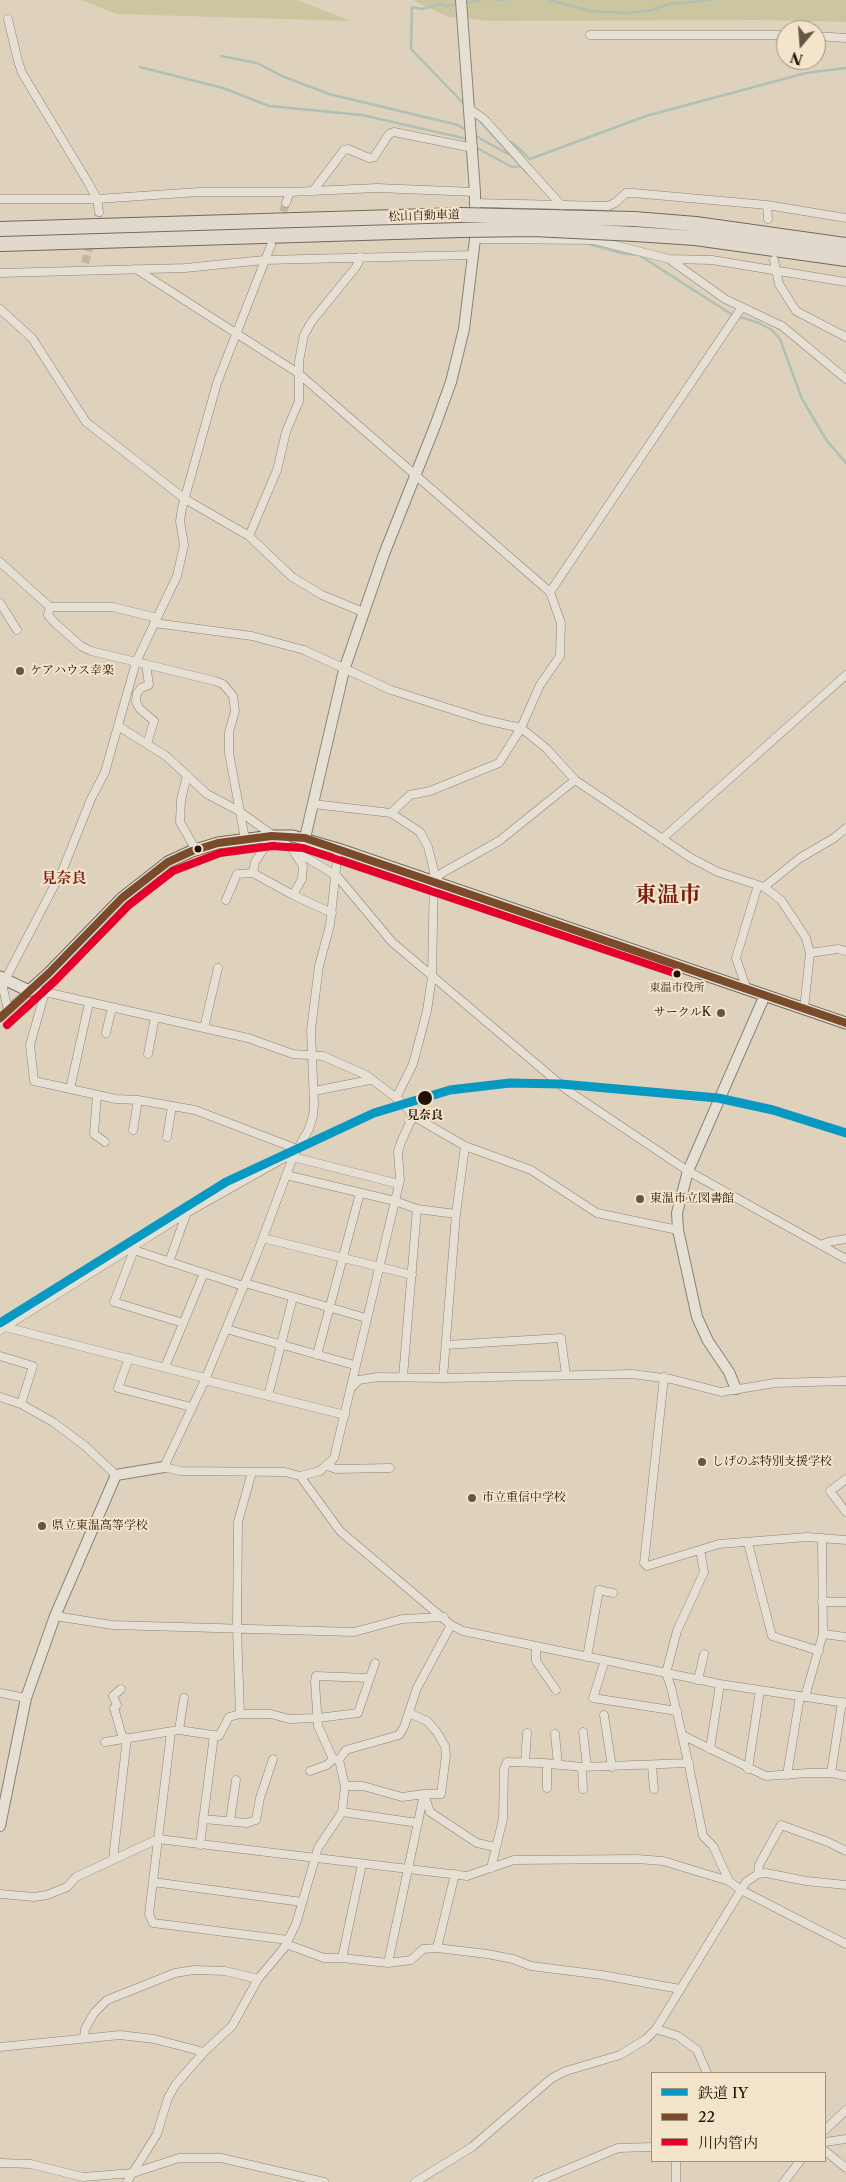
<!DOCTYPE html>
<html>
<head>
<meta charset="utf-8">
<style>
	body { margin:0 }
	#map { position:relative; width:846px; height:2182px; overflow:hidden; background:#dfd2bd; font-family:"Libre Caslon Text","Noto Serif JP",serif }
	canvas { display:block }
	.legend { position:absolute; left:651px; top:2072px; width:175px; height:90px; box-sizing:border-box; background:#f3e4cb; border:1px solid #9f907b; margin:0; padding:6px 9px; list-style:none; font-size:15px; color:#211304 }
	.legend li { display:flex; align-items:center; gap:10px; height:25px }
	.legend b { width:25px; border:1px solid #9f907b }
	.north { position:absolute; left:776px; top:20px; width:50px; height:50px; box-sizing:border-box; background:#f3e4cb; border:1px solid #9f907b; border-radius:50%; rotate:198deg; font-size:14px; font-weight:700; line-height:20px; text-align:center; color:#211304 }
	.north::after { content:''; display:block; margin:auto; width:18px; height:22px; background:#645645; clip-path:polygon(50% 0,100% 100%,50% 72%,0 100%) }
</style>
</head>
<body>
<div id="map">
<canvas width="846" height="2182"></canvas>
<ul class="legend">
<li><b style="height:6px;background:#0799c2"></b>鉄道 IY</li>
<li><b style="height:6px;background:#7a4b2a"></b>22</li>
<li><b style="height:6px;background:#e4002b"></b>川内管内</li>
</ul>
<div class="north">N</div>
</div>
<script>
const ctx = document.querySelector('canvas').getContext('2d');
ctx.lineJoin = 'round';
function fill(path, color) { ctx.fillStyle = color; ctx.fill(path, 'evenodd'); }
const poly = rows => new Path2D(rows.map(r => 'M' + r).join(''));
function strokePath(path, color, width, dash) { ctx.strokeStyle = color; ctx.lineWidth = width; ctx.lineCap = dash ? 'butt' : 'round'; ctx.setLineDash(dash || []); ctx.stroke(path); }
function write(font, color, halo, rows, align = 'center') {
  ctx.font = font + ' "Libre Caslon Text","Noto Serif JP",serif'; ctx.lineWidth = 4; ctx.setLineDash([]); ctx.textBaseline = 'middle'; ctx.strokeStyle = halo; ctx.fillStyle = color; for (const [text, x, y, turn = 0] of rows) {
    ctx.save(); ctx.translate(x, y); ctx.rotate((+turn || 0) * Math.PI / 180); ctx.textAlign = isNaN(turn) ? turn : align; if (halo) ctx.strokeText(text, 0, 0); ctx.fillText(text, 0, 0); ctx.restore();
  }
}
fill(poly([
	[82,0,297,0,351,21,116,14],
	[412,0,846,0,846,22,757,20,490,21,449,17]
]), '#ccc6a0');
strokePath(poly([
	[496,0,505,0],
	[550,0,590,11,626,13,652,10,669,4,710,0],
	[465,3,481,0],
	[460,4,448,6,440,4,422,9,412,7,411,49,466,106],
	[221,56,257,63,282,76,329,94,458,125,467,131],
	[140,67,223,88,269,106,362,115,463,138,469,142],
	[476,117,528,174],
	[474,135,508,154],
	[506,141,513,143,530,159,646,116,806,73,846,68],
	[475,147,512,167,521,166],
	[589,241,592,245,626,254,639,255,731,314,759,323,772,330,780,339,802,399,827,441,846,463]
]), '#afc0b4', 2.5);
strokePath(poly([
	[279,223,286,203],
	[85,263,99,212]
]), '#c2b5a1', 8, [8, 4]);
const minor = poly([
	[8,19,18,61,22,73,89,184,97,199,99,212],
	[590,35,786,35],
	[816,36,846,38],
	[471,110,484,119,562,206],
	[313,191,344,150,348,149,369,158,374,157,389,134,394,132,473,148],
	[0,199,97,199,199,192,290,192,377,188,475,192],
	[286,203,290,192],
	[475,203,608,206,615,203,626,193,633,193,767,205,846,218],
	[767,205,768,219],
	[475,239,594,240,669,259,712,260,846,282],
	[669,259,725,299,782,326,846,379],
	[774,260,779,284,796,311,846,337],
	[136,269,298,373,550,592,561,623,560,656,540,685,521,728,499,763,430,791,410,795,391,813,313,804],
	[0,273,185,268,264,260,473,255],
	[0,309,32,338,86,422,185,499,249,536,292,577,322,595,363,612],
	[249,536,277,470,286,432,299,401,299,361,304,335,312,321,356,267,361,257],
	[0,562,50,607,113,607,157,618],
	[550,592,742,307],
	[0,603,17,630],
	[50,607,48,615,55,623,81,646,91,651,215,681,223,684,233,696,235,711,229,732,229,753,245,839],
	[154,623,252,636,304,650,391,690,485,720,521,728,546,748,575,780,691,858,718,872,764,887,781,900,806,938,810,953,804,1009],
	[146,664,149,685,141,688,137,693,136,702,140,709,154,721,147,744],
	[118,726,166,756,207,794,239,811,292,849,337,876,392,942,567,1090,688,1171,846,1259],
	[187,775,181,800,180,822,196,850],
	[391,813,420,832,428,847,434,871,432,977,427,1011,413,1064,396,1098],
	[662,839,846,675],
	[338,849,330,925,319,966,311,1030,314,1104,313,1116,309,1129,293,1157,256,1256,205,1380,164,1467,180,1471,285,1472,300,1476,320,1471,334,1458,400,1180,398,1152,401,1142,413,1116],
	[294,852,303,866,302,879,293,895,332,913],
	[253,873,293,895],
	[434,881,442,873,499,841,575,780],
	[764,887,800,858,834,838,846,828],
	[226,900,237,874,253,873,255,862,272,836],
	[810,953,838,949,846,951],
	[746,987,736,958,758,885],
	[45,992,30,1045,34,1081,116,1099,138,1100,195,1110,297,1149],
	[8,1010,3,988,5,980,63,869,91,799,105,772,136,662,177,576,184,545,180,521,182,508,217,383,271,245],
	[0,1018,29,991,45,992,248,1038,293,1054,323,1056,366,1075,403,1103,413,1116,465,1146,531,1170,597,1213,678,1230],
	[204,1028,218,968],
	[106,1033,112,1007],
	[148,1054,155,1017],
	[70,1089,89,1003],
	[314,1091,370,1080,367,1077],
	[97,1095,94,1134,105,1142],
	[133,1130,138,1100],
	[167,1137,172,1106],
	[286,1175,395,1201,417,1209,456,1214],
	[263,1238,412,1275],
	[136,1245,114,1302,183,1323],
	[821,1245,828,1242,846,1239],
	[134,1250,243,1286],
	[169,1262,187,1212],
	[245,1283,366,1318],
	[5,1327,205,1378],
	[226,1329,354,1365],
	[0,1330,188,1212,284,1158,293,1157,399,1184],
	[446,1345,561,1338,566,1375],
	[317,1355,360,1193],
	[0,1356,33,1366,21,1404],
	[129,1358,118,1388,191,1407],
	[165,1367,204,1273],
	[403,1377,417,1209],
	[664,1377,644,1563,647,1566,719,1544,807,1537,846,1540],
	[443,1378,456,1214,465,1146],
	[205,1380,345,1415],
	[353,1386,359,1380,378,1377,443,1378,632,1374,671,1379,721,1392,775,1383,846,1381],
	[268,1396,293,1297],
	[0,1397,21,1404,53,1422,85,1446,116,1475],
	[327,1466,336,1469,390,1468],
	[300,1476,340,1531,451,1625,463,1631,720,1684,846,1703],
	[846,1479,830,1491,846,1512],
	[748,1543,772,1636,819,1651],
	[700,1550,704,1572,677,1631,666,1673,671,1687,689,1766,703,1836,713,1846,729,1881,741,1890,846,1944],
	[822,1602,846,1602],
	[55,1616,112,1625,354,1632,402,1619,444,1617],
	[823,1634,846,1637],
	[536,1646,536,1661,556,1690],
	[587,1657,599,1590,613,1593],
	[605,1660,593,1698,677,1711],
	[698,1680,704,1654],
	[121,1689,113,1696,117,1705,114,1708,123,1739],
	[0,1693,26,1698],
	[805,1697,823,1634,822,1538],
	[240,1714,237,1628,238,1522,252,1472],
	[604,1715,612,1767],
	[179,1730,184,1698],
	[171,1732,149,1914,153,1923,288,1940],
	[583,1732,587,1767],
	[555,1734,558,1765],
	[682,1735,766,1776,808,1773,831,1773,846,1776],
	[105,1742,179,1730,219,1736,229,1717,240,1714,271,1714,289,1719,318,1718,358,1713,375,1663],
	[710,1749,720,1684],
	[339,1760,333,1759,318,1726,315,1682,316,1676,369,1678],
	[525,1762,527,1733],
	[547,1763,547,1788],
	[652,1766,654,1789],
	[582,1767,583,1789],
	[748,1769,760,1690],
	[310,1771,327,1765,333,1759],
	[831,1773,842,1702],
	[787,1775,800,1696],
	[345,1786,363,1786,402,1797,424,1794,430,1812,477,1843,495,1847],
	[342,1812,418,1823],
	[203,1819,247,1823,256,1820,260,1798,273,1759],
	[230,1821,236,1780],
	[200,1845,214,1735],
	[113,1859,127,1738],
	[491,1868,503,1819,504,1769,507,1762,543,1763,582,1767,689,1763],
	[758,1874,759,1865,781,1825,828,1842,846,1851],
	[153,1882,302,1902],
	[0,1894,34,1897,47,1895,67,1887,76,1877,158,1839,467,1876,514,1860,637,1859,663,1861,729,1881],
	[286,1944,324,1958,342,1958,388,1963,411,1960,423,1949,437,1948,455,1874],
	[437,1948,487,1954,513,1959,531,1966,602,1975,680,1989],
	[342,1958,362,1864],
	[388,1963,424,1794,441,1794,446,1755,445,1746,436,1731,427,1721,409,1713],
	[656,2029,678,2036,697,2050,707,2073],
	[84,2037,85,2029,94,2013,107,2000,175,1973,194,1970,225,1971,258,1979],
	[0,2047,120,2035,154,2039,204,2052],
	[825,2130,846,2110],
	[825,2142,846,2139],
	[825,2151,846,2168],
	[0,2163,31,2164,83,2177,133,2173,179,2158,221,2158,324,2182],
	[127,2182,157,2134,168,2098,176,2084,204,2052,232,2026,258,1979,284,1948,296,1924,318,1848,342,1812,345,1786,339,1760,346,1750,399,1735,404,1727,417,1688,451,1625],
	[415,2182,472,2147,552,2078,566,2071,620,2055,646,2039,656,2029,746,1882,758,1874,766,1873,806,1881,846,1885],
	[537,2182,618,2148,652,2147],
	[676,2182,676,2161],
	[784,2182,800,2161]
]);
const tertiary = poly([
	[305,838,344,670,384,554,435,426,451,382,464,329,475,239,475,192,461,0],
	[736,1389,729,1372,708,1341,697,1317,678,1230,677,1213,688,1171,765,995],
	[0,1826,26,1698,55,1616,116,1475,164,1467]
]);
const secondary = poly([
	[0,977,29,991,49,973,122,898,168,862,192,851,218,843,272,836,293,836,338,849,846,1023]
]);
const motorway = poly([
	[634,219,696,224,846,245],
	[0,229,461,215],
	[635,234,695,238,846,259],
	[0,244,461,230]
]);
strokePath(minor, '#8c8376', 9);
strokePath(tertiary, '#8c8376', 12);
strokePath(secondary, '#72695c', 13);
strokePath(motorway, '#72695c', 16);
strokePath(minor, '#e5dfd4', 8);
strokePath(tertiary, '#e5dfd4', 10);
strokePath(secondary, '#e5dfd4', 11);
strokePath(motorway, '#e1d9cd', 14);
const motorwayBridge = poly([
	[461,215,634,219],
	[461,230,533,229,635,234]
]);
strokePath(motorwayBridge, '#72695c', 16, []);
strokePath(motorwayBridge, '#e1d9cd', 14);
strokePath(poly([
	[0,1018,49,973,122,898,168,862,192,851,218,843,272,836,305,838,846,1023]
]), '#7a4b2a', 8);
strokePath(poly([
	[7,1025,56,980,129,905,173,871,220,853,272,846,303,848,677,974]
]), '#e4002b', 8);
strokePath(poly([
	[0,1323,226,1182,374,1113,450,1090,510,1083,561,1084,718,1098,773,1110,846,1133]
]), '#0799c2', 9);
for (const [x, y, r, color] of [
	[20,671,5,"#645645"],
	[198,849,4.5,"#211304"],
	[677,974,4.5,"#211304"],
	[721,1013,5,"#645645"],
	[425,1098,8,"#211304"],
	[640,1199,5,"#645645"],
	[702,1462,5,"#645645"],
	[472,1498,5,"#645645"],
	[42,1526,5,"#645645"]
]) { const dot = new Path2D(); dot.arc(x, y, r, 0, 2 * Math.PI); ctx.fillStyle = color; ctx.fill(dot); strokePath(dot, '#f3e4cb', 2); }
write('11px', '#211304', '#f3e4cb', [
	["東温市役所",677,988]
]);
write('12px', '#211304', '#f3e4cb', [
	["松山自動車道",424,216,-2]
]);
write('12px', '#211304', '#f3e4cb', [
	["ケアハウス幸楽",30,671],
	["サークルK",711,1013,"right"],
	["東温市立図書館",650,1199],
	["しげのぶ特別支援学校",712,1462],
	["市立重信中学校",482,1498],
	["県立東温高等学校",52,1526]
], 'left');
write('bold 12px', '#211304', '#f3e4cb', [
	["見奈良",425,1116]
]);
write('bold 15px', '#7a1f14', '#f3e4cb', [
	["見奈良",64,879]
]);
write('bold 22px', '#7a1f14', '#f3e4cb', [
	["東温市",668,896]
]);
</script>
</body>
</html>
